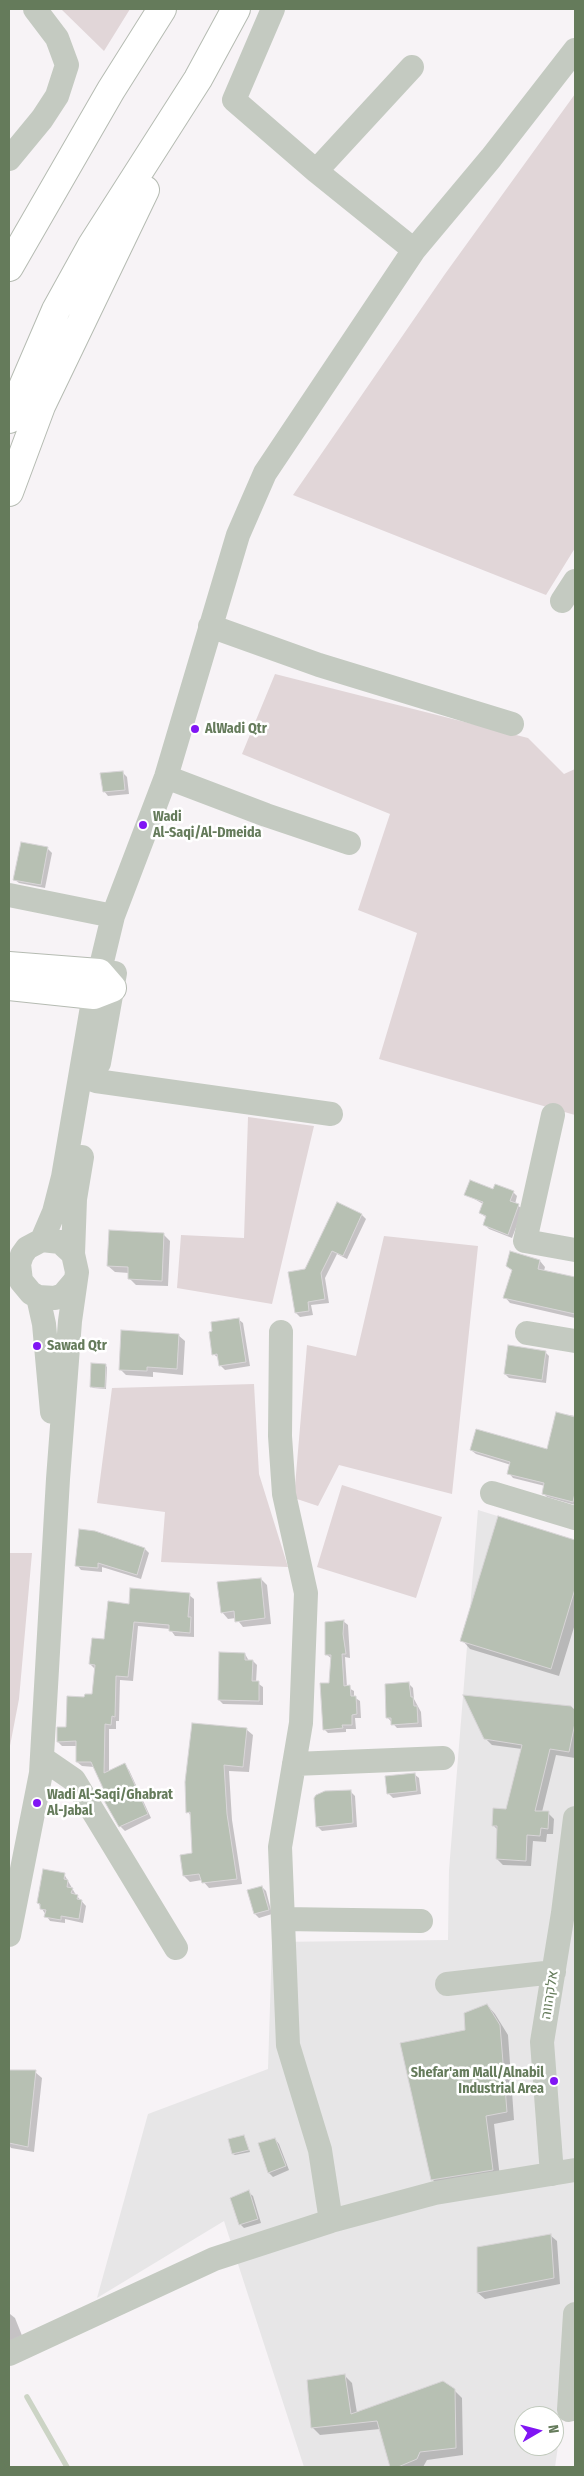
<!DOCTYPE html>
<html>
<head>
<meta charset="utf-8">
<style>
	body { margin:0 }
	#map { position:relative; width:584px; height:2476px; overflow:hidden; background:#f7f3f6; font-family:"Fira Sans Condensed",sans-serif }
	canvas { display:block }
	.frame { position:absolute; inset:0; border:10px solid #657b5b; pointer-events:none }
	.north { position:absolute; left:514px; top:2406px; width:50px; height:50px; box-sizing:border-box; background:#fff; border:1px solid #c1cabd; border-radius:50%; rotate:82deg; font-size:14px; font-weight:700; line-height:20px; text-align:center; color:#657b5b }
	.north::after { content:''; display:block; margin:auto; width:18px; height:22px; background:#8115f4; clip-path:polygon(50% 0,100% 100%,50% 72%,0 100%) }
</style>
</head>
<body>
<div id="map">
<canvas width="584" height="2476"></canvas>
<div class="frame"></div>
<div class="north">N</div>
</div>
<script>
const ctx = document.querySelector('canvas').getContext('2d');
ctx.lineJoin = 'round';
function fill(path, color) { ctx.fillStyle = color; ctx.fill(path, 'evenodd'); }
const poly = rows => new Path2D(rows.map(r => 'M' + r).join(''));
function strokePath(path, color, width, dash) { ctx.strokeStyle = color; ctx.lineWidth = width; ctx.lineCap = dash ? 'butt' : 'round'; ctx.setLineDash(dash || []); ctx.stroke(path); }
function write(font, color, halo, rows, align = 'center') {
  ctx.font = font + ' "Fira Sans Condensed",Heebo,sans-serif'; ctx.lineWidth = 5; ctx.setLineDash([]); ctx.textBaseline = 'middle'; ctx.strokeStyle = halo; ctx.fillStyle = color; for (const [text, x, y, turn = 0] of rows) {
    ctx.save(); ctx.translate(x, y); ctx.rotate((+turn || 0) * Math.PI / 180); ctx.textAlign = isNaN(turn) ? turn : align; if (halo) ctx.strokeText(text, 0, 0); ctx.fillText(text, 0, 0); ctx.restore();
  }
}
fill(poly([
	[478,1510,575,1540,575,2328,555,2467,304,2467,224,2221,97,2298,148,2114,268,2069,272,1942,448,1940,449,1870],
	[524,2416,554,2416,554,2446,524,2446]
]), '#e7e6e7');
fill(poly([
	[61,9,130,9,104,51],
	[575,94,575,548,546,595,293,495,445,274],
	[275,674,528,738,564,774,575,769,575,1115,379,1059,417,933,358,910,390,814,242,754],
	[248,1117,314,1126,272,1304,177,1288,181,1235,244,1238],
	[384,1236,478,1246,452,1494,339,1465,318,1506,294,1498,307,1345,356,1356],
	[254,1384,259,1474,288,1567,161,1562,165,1512,97,1503,112,1388],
	[342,1485,442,1517,416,1598,317,1567],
	[9,1553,32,1553,19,1699,9,1751]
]), '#e1d6d8');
fill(poly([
	[123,773,127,777,129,794,108,796,104,791],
	[48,849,52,853,45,888,19,883,14,879],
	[494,1191,513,1192,517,1196,515,1204,523,1209,512,1238,489,1229,485,1225,487,1218,480,1213,483,1204,466,1194],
	[362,1215,366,1219,347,1259,337,1254,325,1278,329,1303,311,1305,313,1315,300,1317,296,1313,306,1270],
	[164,1235,170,1241,168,1286,136,1285,129,1278,129,1273,115,1272,108,1266],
	[511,1253,540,1261,545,1267,544,1271,575,1278,575,1318,510,1303,505,1297,513,1270],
	[238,1319,243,1323,250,1366,225,1370,221,1366,219,1358,213,1354],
	[178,1335,185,1341,183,1375,153,1372,153,1377,126,1375,120,1369],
	[545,1352,549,1356,546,1383,509,1378,505,1374],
	[105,1365,107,1367,106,1389,93,1388,91,1386],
	[557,1413,575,1416,575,1505,547,1497,543,1493,545,1486,513,1478,509,1473,511,1465,476,1454,471,1450,548,1450],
	[499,1518,575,1542,575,1624,559,1676,470,1649,462,1640],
	[145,1549,149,1553,141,1579,102,1567,102,1572,81,1570,77,1565],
	[261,1579,267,1585,271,1624,243,1627,236,1618,228,1619,222,1612],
	[189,1595,194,1599,194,1637,175,1636,170,1629,138,1626,133,1681,120,1680,119,1721,116,1721,116,1729,109,1729,109,1772,124,1765,129,1770,151,1818,125,1831,120,1826,94,1767,82,1766,77,1762,77,1746,62,1746,58,1742,86,1698,93,1695,95,1669,90,1664,130,1605],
	[343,1621,348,1625,350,1658,345,1657,347,1687,354,1691,354,1697,360,1701,361,1718,355,1718,356,1729,346,1729,346,1732,328,1733,324,1729,332,1659,326,1654],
	[245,1654,249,1661,253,1661,257,1665,256,1682,263,1687,263,1705,223,1704,219,1700],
	[409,1684,413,1688,414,1699,421,1712,422,1727,397,1728,387,1717],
	[570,1707,575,1711,575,1758,556,1755,542,1812,548,1813,554,1819,553,1834,547,1834,546,1842,533,1841,531,1866,503,1865,497,1859,498,1830,493,1825,507,1810,522,1749,492,1745,485,1738],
	[247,1730,253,1735,249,1772,229,1771,232,1820,242,1884,209,1888,202,1880,190,1882,184,1876,194,1854,191,1816,188,1812],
	[414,1774,419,1778,421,1794,393,1798,389,1794],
	[350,1791,355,1796,357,1827,322,1831,318,1827],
	[64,1874,76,1895,86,1906,83,1923,65,1919,65,1923,50,1921,38,1903],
	[262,1887,266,1891,272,1914,259,1918,255,1914,248,1891],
	[487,2005,495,2014,508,2035,514,2120,494,2124,500,2178,441,2188,432,2179,466,2031],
	[9,2071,35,2072,42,2078,34,2152,11,2148,9,2145],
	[244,2137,250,2152,235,2155,233,2154],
	[275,2139,279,2144,289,2170,273,2177,269,2173],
	[248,2192,253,2196,261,2223,244,2228,240,2224],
	[550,2235,557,2241,560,2284,485,2299,478,2293],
	[10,2314,15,2318,23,2338,9,2345],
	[344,2375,352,2383,357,2413,454,2390,462,2398,463,2455,427,2460,423,2467,391,2467,380,2429,320,2435,312,2427]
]), '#0003');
strokePath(poly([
	[27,2397,67,2467]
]), '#ccd4c5', 5.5);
const building = poly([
	[123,771,125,790,103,792,100,773,123,771],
	[21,842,48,847,41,885,13,880,21,842],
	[470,1180,493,1189,495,1184,514,1191,510,1201,519,1204,508,1235,483,1225,486,1216,479,1213,483,1202,464,1195,470,1180],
	[337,1202,362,1214,343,1256,332,1251,321,1273,325,1299,308,1302,309,1311,295,1313,288,1272,305,1269,337,1202],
	[109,1230,164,1233,162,1281,128,1279,128,1267,107,1266,109,1230],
	[510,1251,540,1260,538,1269,575,1277,575,1314,503,1298,512,1270,506,1266,510,1251],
	[239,1318,246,1362,219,1366,217,1354,212,1355,209,1332,212,1331,211,1322,239,1318],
	[121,1330,179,1334,177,1369,147,1367,147,1371,119,1370,121,1330],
	[508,1345,546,1351,542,1380,504,1374,508,1345],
	[91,1363,106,1364,105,1388,90,1387,91,1363],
	[556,1412,575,1417,575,1493,573,1502,542,1494,544,1483,507,1474,510,1462,470,1450,476,1429,547,1449,556,1412],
	[498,1516,575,1540,575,1589,551,1669,460,1641,498,1516],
	[79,1529,95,1531,145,1548,137,1575,98,1563,98,1568,75,1566,79,1529],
	[261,1578,265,1618,235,1622,234,1611,221,1613,217,1582,261,1578],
	[130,1588,190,1593,188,1617,191,1617,190,1633,169,1631,169,1625,134,1622,128,1677,116,1676,115,1717,112,1716,111,1725,105,1724,104,1773,125,1763,148,1814,119,1827,98,1790,103,1788,91,1762,76,1762,76,1741,57,1742,57,1727,66,1727,67,1696,84,1697,85,1694,92,1694,95,1665,89,1664,92,1638,104,1639,108,1601,129,1604,130,1588],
	[344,1620,343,1634,346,1654,342,1654,344,1686,350,1685,351,1696,356,1696,357,1714,352,1715,352,1725,342,1725,343,1728,323,1730,320,1683,329,1683,331,1655,325,1655,325,1622,344,1620],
	[219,1652,245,1653,245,1660,253,1660,252,1681,259,1681,259,1701,218,1700,219,1652],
	[409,1682,411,1697,413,1697,414,1706,417,1706,418,1723,391,1725,391,1718,386,1718,385,1684,409,1682],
	[463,1695,571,1706,575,1710,575,1723,569,1752,550,1749,535,1811,549,1811,548,1829,541,1828,540,1836,527,1835,526,1861,496,1859,497,1826,492,1826,493,1808,506,1809,522,1745,484,1739,463,1695],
	[192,1723,247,1728,243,1767,224,1765,227,1814,237,1879,202,1883,199,1874,183,1876,180,1855,192,1853,190,1812,186,1813,185,1782,192,1723],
	[415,1773,417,1791,387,1794,385,1776,415,1773],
	[351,1790,353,1823,316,1827,314,1798,316,1795,325,1791,351,1790],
	[43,1869,65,1873,64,1879,68,1880,67,1887,73,1888,71,1893,78,1895,77,1899,82,1900,79,1919,61,1916,61,1920,44,1917,46,1910,40,1909,40,1904,37,1903,43,1869],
	[262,1886,269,1910,254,1914,247,1890,262,1886],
	[487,2004,500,2025,507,2112,486,2116,493,2170,431,2180,400,2043,465,2030,464,2013,487,2004],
	[9,2070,36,2070,28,2147,9,2143,9,2070],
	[244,2135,249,2150,232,2154,228,2139,244,2135],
	[275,2138,286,2166,268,2173,258,2143,275,2138],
	[249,2190,258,2219,239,2225,230,2198,249,2190],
	[551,2234,554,2278,477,2293,477,2247,551,2234],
	[345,2374,351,2414,443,2381,455,2389,456,2448,420,2452,417,2459,398,2467,390,2467,377,2421,311,2428,307,2380,345,2374]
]);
fill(building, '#b7c0b3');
strokePath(building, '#d8d5d7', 1);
const highway = poly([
	[9,267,111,90,162,9],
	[9,419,56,310,92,245,198,79,236,9],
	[9,492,41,406,145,190],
	[9,966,99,973,112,988,94,995,9,986]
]);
strokePath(highway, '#b5bbb2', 30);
strokePath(poly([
	[273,9,234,100,316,171,414,250],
	[9,159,42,119,57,96,67,65,57,38,35,9],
	[316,171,412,67],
	[562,601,575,581],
	[210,626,319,665,512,724],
	[166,777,266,815,349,843],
	[9,895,113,916],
	[99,1063,115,973],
	[96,1081,331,1114],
	[553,1115,525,1241,575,1250],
	[42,1240,54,1212,63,1177,94,995,113,916,166,777,238,535,265,473,414,250,491,158,575,50],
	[73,1254,75,1199,82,1157],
	[38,1297,44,1324,52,1412],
	[281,1332,280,1436,284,1494,306,1593,301,1723,280,1847,288,2045,320,2150,331,2221],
	[527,1333,575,1341],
	[492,1493,575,1518],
	[42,1758,74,1780,176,1948],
	[294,1764,443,1758],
	[283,1919,421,1921],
	[9,1935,41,1773,58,1479,70,1321,77,1272,73,1254,60,1242,42,1240,27,1248,22,1255,19,1264,21,1281,31,1293,38,1297,55,1298,63,1295,74,1282],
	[447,1984,554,1972],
	[552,2174,542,2042,563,1913,575,1818],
	[9,2354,214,2259,331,2221,435,2193,575,2170],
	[569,2410,575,2314]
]), '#c4cac1', 24);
strokePath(highway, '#fff', 28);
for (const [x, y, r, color] of [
	[195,729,5,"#8115f4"],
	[143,825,5,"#8115f4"],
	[37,1346,5,"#8115f4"],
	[37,1803,5,"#8115f4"],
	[554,2081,5,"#8115f4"]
]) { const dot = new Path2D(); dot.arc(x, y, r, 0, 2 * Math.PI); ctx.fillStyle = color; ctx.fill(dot); strokePath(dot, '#fff', 2); }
write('bold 14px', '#657b5b', '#fff', [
	["AlWadi Qtr",205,729],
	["Wadi",153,817],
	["Al-Saqi/Al-Dmeida",153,833],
	["Sawad Qtr",47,1346],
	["Wadi Al-Saqi/Ghabrat",47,1795],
	["Al-Jabal",47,1811],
	["Shefar'am Mall/Alnabil",544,2073,"right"],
	["Industrial Area",544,2089,"right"]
], 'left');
write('14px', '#657b5b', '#fff', [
	["אלקהווה",550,1995,-81]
]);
</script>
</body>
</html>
